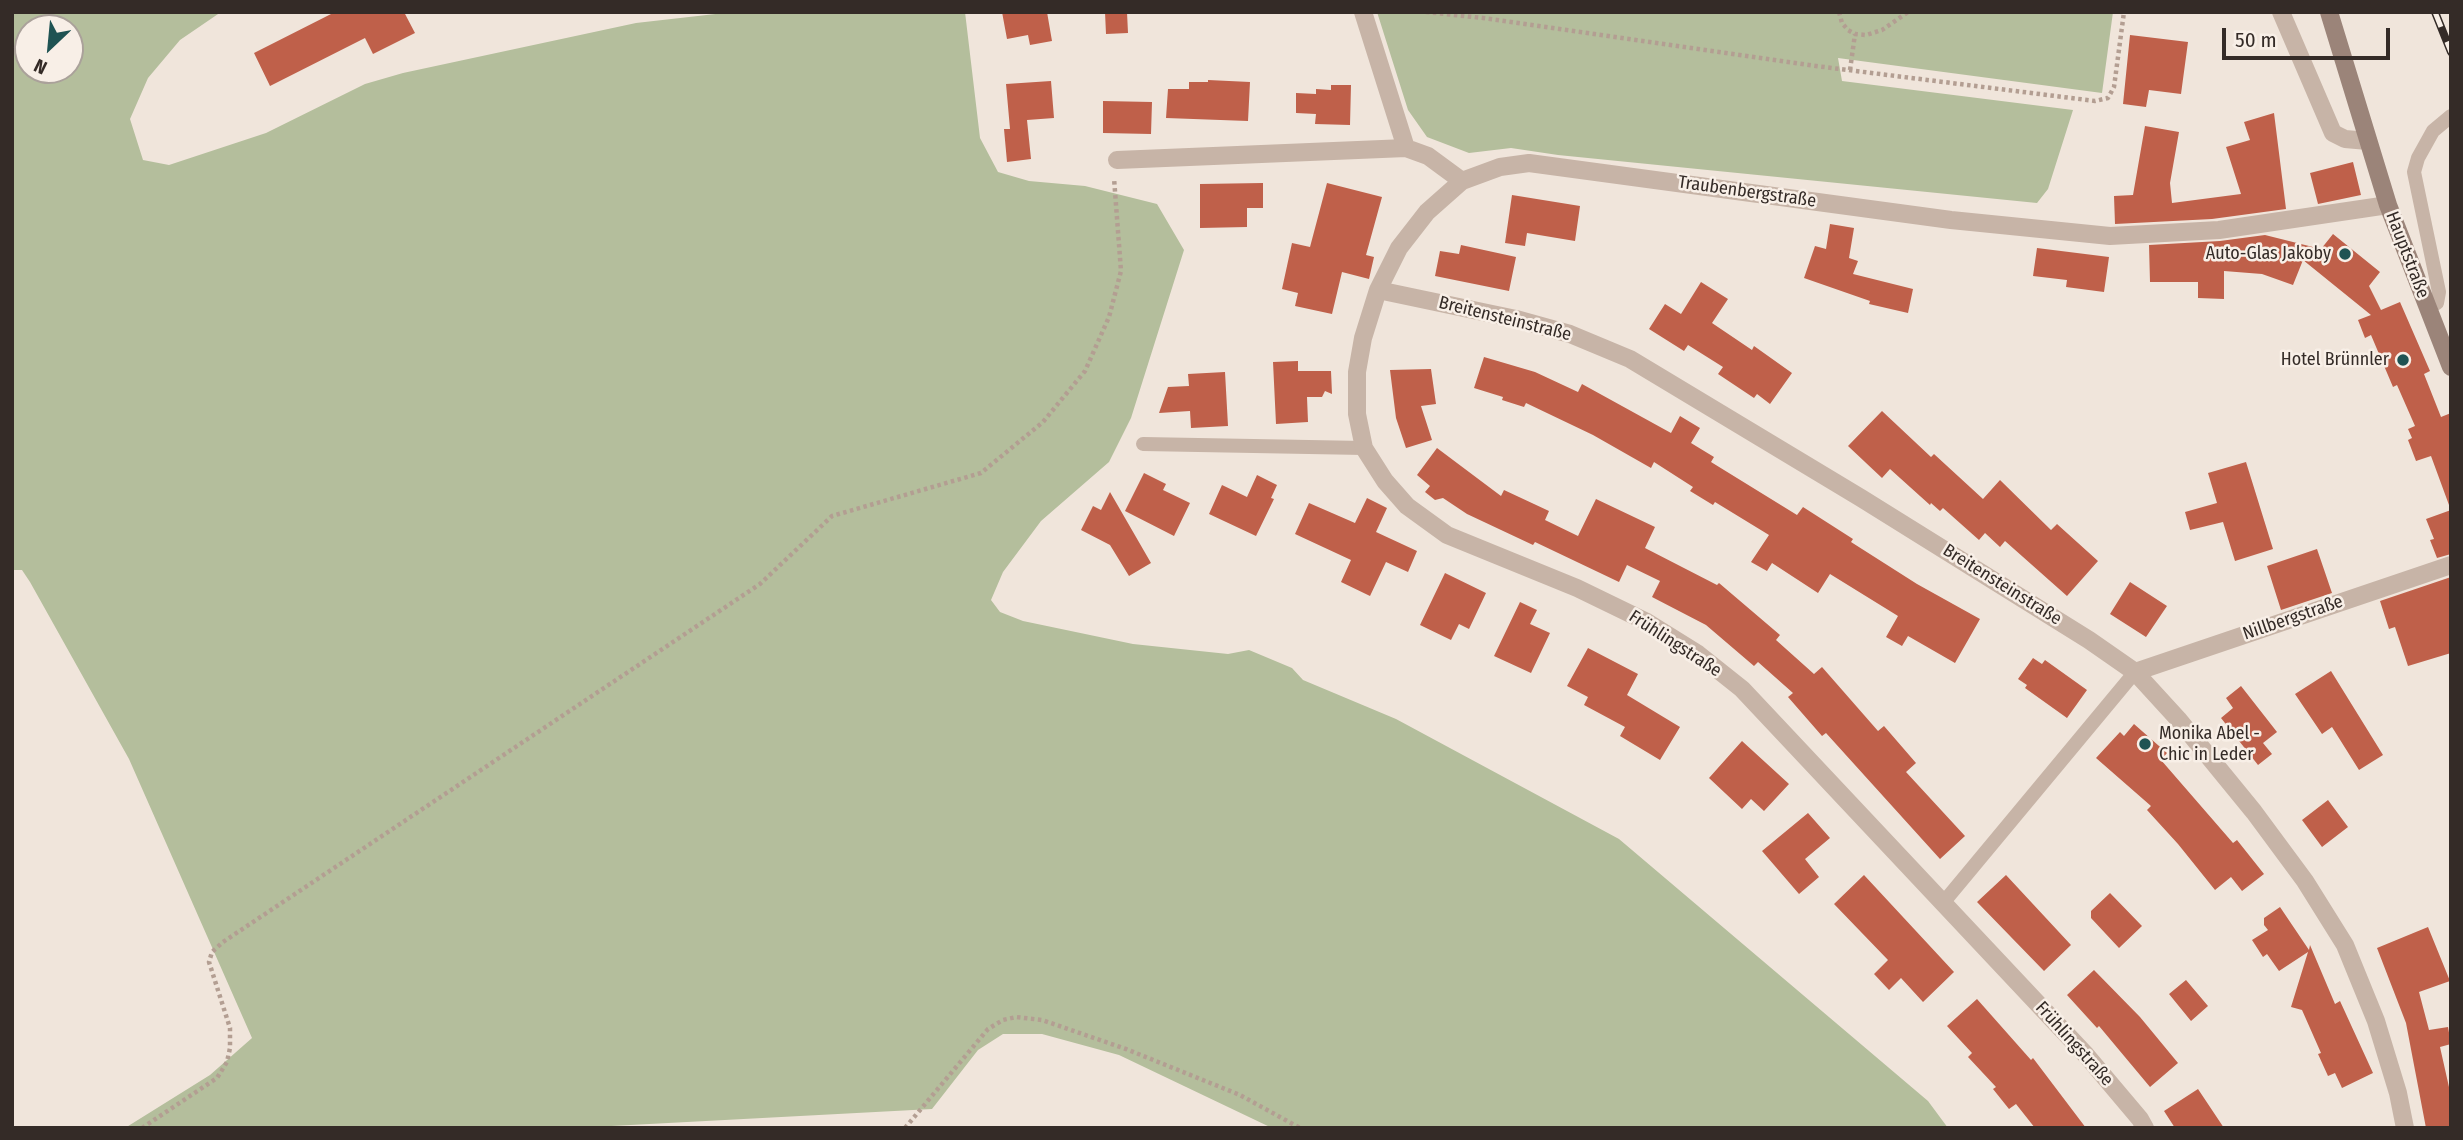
<!DOCTYPE html>
<html>
<head>
<meta charset="utf-8">
<style>
	body { margin:0 }
	#map { position:relative; width:2463px; height:1140px; overflow:hidden; background:#f0e5db; font-family:"Fira Sans Condensed",sans-serif }
	canvas { display:block }
	.frame { position:absolute; inset:0; border:14px solid #342b27; pointer-events:none }
	.north { position:absolute; left:14px; top:14px; width:70px; height:70px; box-sizing:border-box; background:#f8efe7; border:2px solid #aaa19a; border-radius:50%; rotate:206deg; font-size:19px; font-weight:700; line-height:28px; text-align:center; color:#342b27 }
	.north::after { content:''; display:block; margin:auto; width:24px; height:32px; background:#1f5353; clip-path:polygon(50% 0,100% 100%,50% 72%,0 100%) }
	.scale { position:absolute; left:2222px; top:28px; width:168px; height:32px; box-sizing:border-box; border:4px solid #342b27; border-top:0; padding-left:9px; font-size:21px; line-height:24px; white-space:nowrap; color:#342b27; -webkit-text-stroke:5px #f8efe7; paint-order:stroke }
</style>
</head>
<body>
<div id="map">
<canvas width="2463" height="1140"></canvas>
<div class="frame"></div>
<div class="north">N</div>
<div class="scale">50 m</div>
</div>
<script>
const ctx = document.querySelector('canvas').getContext('2d');
ctx.lineJoin = 'round';
function fill(path, color) { ctx.fillStyle = color; ctx.fill(path, 'evenodd'); }
const poly = rows => new Path2D(rows.map(r => 'M' + r).join(''));
function strokePath(path, color, width, dash) { ctx.strokeStyle = color; ctx.lineWidth = width; ctx.lineCap = dash ? 'butt' : 'round'; ctx.setLineDash(dash || []); ctx.stroke(path); }
function write(font, color, halo, rows, align = 'center') {
  ctx.font = font + ' "Fira Sans Condensed",sans-serif'; ctx.lineWidth = 5; ctx.setLineDash([]); ctx.textBaseline = 'middle'; ctx.strokeStyle = halo; ctx.fillStyle = color; for (const [text, x, y, turn = 0] of rows) {
    ctx.save(); ctx.translate(x, y); ctx.rotate((+turn || 0) * Math.PI / 180); ctx.textAlign = isNaN(turn) ? turn : align; if (halo) ctx.strokeText(text, 0, 0); ctx.fillText(text, 0, 0); ctx.restore();
  }
}
fill(poly([
	[12,12,221,12,180,40,148,78,130,119,143,160,169,165,266,133,365,84,403,73,636,23,733,12,965,12,980,138,998,172,1029,181,1085,186,1157,204,1184,250,1131,418,1109,462,1041,521,1003,572,991,600,1000,612,1023,621,1133,644,1228,654,1249,650,1292,668,1303,680,1396,719,1619,839,1928,1101,1948,1128,1272,1128,1119,1055,1042,1034,1003,1034,978,1050,932,1109,574,1128,125,1128,210,1075,252,1038,129,759,30,582,22,570,12,570],
	[28,28,70,28,70,70,28,70],
	[1377,12,2113,12,2102,93,1838,58,1842,81,2073,110,2048,189,2037,203,1558,155,1511,148,1469,153,1427,137,1408,110]
]), '#b4be9c');
fill(poly([
	[335,12,404,12,415,33,373,54,365,38,270,86,254,53],
	[1002,12,1047,12,1052,41,1030,45,1028,35,1007,39],
	[1105,12,1127,12,1128,33,1106,34],
	[2130,35,2188,42,2181,94,2149,90,2146,107,2123,104],
	[1208,80,1250,82,1248,121,1166,118,1168,89,1189,89,1189,82,1208,82],
	[1051,81,1054,118,1027,120,1031,159,1007,162,1004,129,1010,129,1006,84],
	[1331,85,1351,85,1350,125,1315,124,1316,114,1296,113,1296,93,1316,94,1316,89,1331,90],
	[1103,101,1152,102,1151,134,1103,133],
	[2274,113,2286,209,2212,219,2115,224,2114,196,2133,195,2145,126,2179,132,2170,183,2172,203,2241,194,2226,147,2250,140,2244,122],
	[2353,162,2361,195,2318,204,2310,173],
	[1263,183,1263,208,1247,208,1247,227,1200,228,1200,184],
	[1327,183,1382,197,1366,255,1374,257,1369,279,1342,272,1332,314,1295,306,1298,293,1282,289,1292,243,1310,247],
	[1512,195,1580,206,1575,241,1527,233,1525,246,1505,243],
	[1830,224,1854,228,1849,258,1858,261,1853,274,1913,289,1908,313,1869,304,1870,301,1804,278,1815,246,1826,249],
	[2333,234,2380,272,2369,286,2381,310,2400,302,2430,371,2424,374,2441,417,2451,413,2451,505,2449,505,2431,456,2416,461,2408,440,2412,438,2408,429,2415,426,2397,385,2393,387,2371,335,2365,338,2358,320,2371,315,2303,260,2293,285,2262,274,2224,271,2224,299,2198,298,2198,282,2150,282,2149,245,2220,241,2265,235,2321,249],
	[1461,245,1516,257,1509,291,1435,276,1440,251,1459,254],
	[2037,248,2109,257,2104,292,2066,287,2067,280,2033,276],
	[1701,282,1728,299,1712,323,1752,350,1754,346,1792,373,1770,404,1757,394,1754,398,1718,374,1723,367,1688,345,1684,351,1649,329,1665,304,1681,314],
	[1484,357,1535,372,1578,392,1582,384,1671,433,1680,416,1700,428,1691,443,1714,457,1711,462,1797,515,1803,507,1853,539,1851,542,1917,584,1980,619,1955,663,1908,636,1902,646,1886,637,1898,616,1830,574,1818,593,1772,563,1767,571,1751,562,1769,535,1715,502,1713,505,1690,491,1693,487,1654,462,1651,468,1593,435,1526,403,1524,407,1502,400,1503,397,1474,388],
	[1298,361,1298,371,1331,371,1332,394,1325,391,1322,397,1307,397,1308,422,1276,424,1273,362],
	[1431,369,1436,404,1421,406,1432,440,1406,448,1396,418,1390,370],
	[1225,372,1228,426,1191,428,1190,411,1159,413,1168,387,1189,386,1188,374],
	[1882,411,1931,457,1934,454,1983,499,2000,480,2051,530,2057,524,2098,561,2067,596,2005,541,2000,547,1985,533,1979,540,1943,508,1940,511,1931,503,1930,505,1890,469,1882,478,1848,446],
	[1437,448,1501,496,1504,490,1549,511,1545,520,1578,536,1596,499,1655,527,1645,548,1717,585,1719,583,1780,635,1776,640,1814,674,1822,667,1878,731,1884,726,1916,763,1906,772,1965,836,1940,859,1826,733,1822,736,1788,697,1793,693,1758,662,1754,666,1706,625,1652,597,1660,581,1627,565,1619,582,1535,542,1533,545,1467,514,1443,498,1435,500,1425,492,1430,486,1417,475],
	[2246,462,2273,549,2235,561,2223,522,2190,530,2185,512,2217,503,2208,473],
	[1144,473,1166,484,1163,490,1190,503,1174,536,1125,511],
	[1257,475,1277,485,1271,498,1274,499,1256,536,1209,514,1222,485,1247,497],
	[1110,492,1151,563,1129,576,1110,545,1081,530,1093,506,1101,510],
	[1367,498,1387,508,1376,532,1417,551,1408,572,1386,562,1370,596,1341,582,1351,560,1295,534,1309,503,1355,523],
	[2451,510,2451,554,2437,558,2430,540,2434,539,2426,519],
	[2317,549,2332,593,2281,610,2267,566],
	[1445,573,1486,593,1469,629,1459,624,1451,640,1420,625],
	[2451,577,2451,653,2408,666,2395,627,2389,629,2380,601],
	[2130,582,2167,606,2146,637,2110,614],
	[1520,602,1537,610,1530,624,1550,633,1531,673,1494,656],
	[1588,648,1638,674,1627,695,1680,727,1660,760,1620,736,1625,727,1584,705,1588,697,1567,686],
	[2033,658,2042,664,2045,660,2087,690,2067,718,2025,688,2027,685,2018,679],
	[2331,671,2383,755,2359,770,2332,727,2322,734,2295,694],
	[2241,686,2277,732,2263,743,2272,754,2258,765,2221,718,2233,708,2226,698],
	[2134,724,2167,753,2161,760,2233,843,2237,840,2264,874,2242,891,2231,877,2215,890,2178,844,2147,810,2151,806,2096,758,2120,732,2124,736],
	[1742,741,1789,784,1764,811,1751,799,1742,809,1709,778],
	[2328,800,2348,827,2322,847,2302,820],
	[1808,813,1830,838,1805,859,1819,877,1799,894,1762,851],
	[1864,875,1954,972,1923,1002,1901,978,1889,990,1874,974,1888,960,1834,904],
	[2006,875,2071,945,2044,971,1977,902],
	[2110,893,2142,926,2119,948,2091,918,2091,911],
	[2280,907,2309,950,2310,945,2335,1004,2340,1001,2373,1073,2342,1088,2335,1073,2328,1076,2318,1054,2321,1053,2302,1010,2291,1007,2308,952,2279,971,2267,954,2263,957,2252,940,2268,930,2264,925,2264,918],
	[2428,927,2450,981,2419,992,2429,1030,2448,1027,2451,1044,2440,1047,2451,1096,2451,1128,2426,1128,2406,1023,2377,948],
	[2094,970,2140,1017,2178,1063,2150,1087,2099,1026,2097,1028,2067,995],
	[2186,980,2208,1006,2191,1021,2169,994],
	[1977,999,2031,1060,2033,1058,2086,1128,2035,1128,2016,1104,2009,1109,1993,1089,1996,1087,1968,1057,1972,1053,1947,1026],
	[2198,1089,2224,1128,2175,1128,2164,1111]
]), '#bf604a');
strokePath(poly([
	[1426,12,1483,18,1816,66,2095,101,2108,98,2114,87,2124,12],
	[1839,12,1842,23,1848,30,1855,34,1866,35,1882,30,1908,12],
	[1850,70,1855,34],
	[142,1128,217,1078,227,1062,230,1048,230,1028,209,962,212,952,223,942,760,584,832,516,981,473,1043,422,1085,371,1109,317,1121,271,1114,178],
	[905,1128,988,1029,1003,1020,1016,1017,1042,1020,1126,1049,1240,1095,1300,1128]
]), '#b39e92', 4.5, [3.5, 3.5]);
strokePath(poly([
	[2428,308,2437,303,2439,292,2414,172,2418,158,2433,131,2451,116],
	[1143,444,1364,448],
	[1943,903,2135,672]
]), '#c7b4a7', 14);
strokePath(poly([
	[1363,12,1406,148],
	[2281,12,2333,133,2345,139,2368,141],
	[1117,160,1406,148,1428,156,1462,181],
	[1378,290,1516,319,1570,334,1630,359,1861,498,2089,640,2135,672,2178,719,2254,812,2305,881,2345,945,2376,1021,2398,1093,2405,1128],
	[2135,672,2451,565],
	[2145,1128,2140,1119,2086,1055,1742,689,1698,654,1645,621,1577,588,1447,535,1407,506,1385,481,1364,448,1357,414,1357,372,1363,338,1378,290,1399,248,1427,212,1462,181,1500,167,1529,163,1951,220,2110,236,2219,230,2388,205]
]), '#c7b4a7', 18);
strokePath(poly([
	[2329,12,2388,205,2451,367]
]), '#9b8479', 18);
const rail = poly([
	[2435,12,2451,52]
]);
strokePath(rail, '#342b27', 8);
strokePath(rail, '#f8efe7', 5, [16]);
for (const [x, y, r, color] of [
	[2345,254,7,"#1f5353"],
	[2403,360,7,"#1f5353"],
	[2145,744,7,"#1f5353"]
]) { const dot = new Path2D(); dot.arc(x, y, r, 0, 2 * Math.PI); ctx.fillStyle = color; ctx.fill(dot); strokePath(dot, '#f8efe7', 2.5); }
write('18px', '#342b27', '#f8efe7', [
	["Traubenbergstraße",1747,192,8],
	["Hauptstraße",2407,255,69],
	["Breitensteinstraße",1505,319,14],
	["Breitensteinstraße",2002,585,32],
	["Nillbergstraße",2293,618,-19],
	["Frühlingstraße",1675,644,33],
	["Frühlingstraße",2074,1044,48]
]);
write('18px', '#342b27', '#f8efe7', [
	["Auto-Glas Jakoby",2331,254],
	["Hotel Brünnler",2389,360],
	["Monika Abel -",2159,734,"left"],
	["Chic in Leder",2159,755,"left"]
], 'right');
</script>
</body>
</html>
